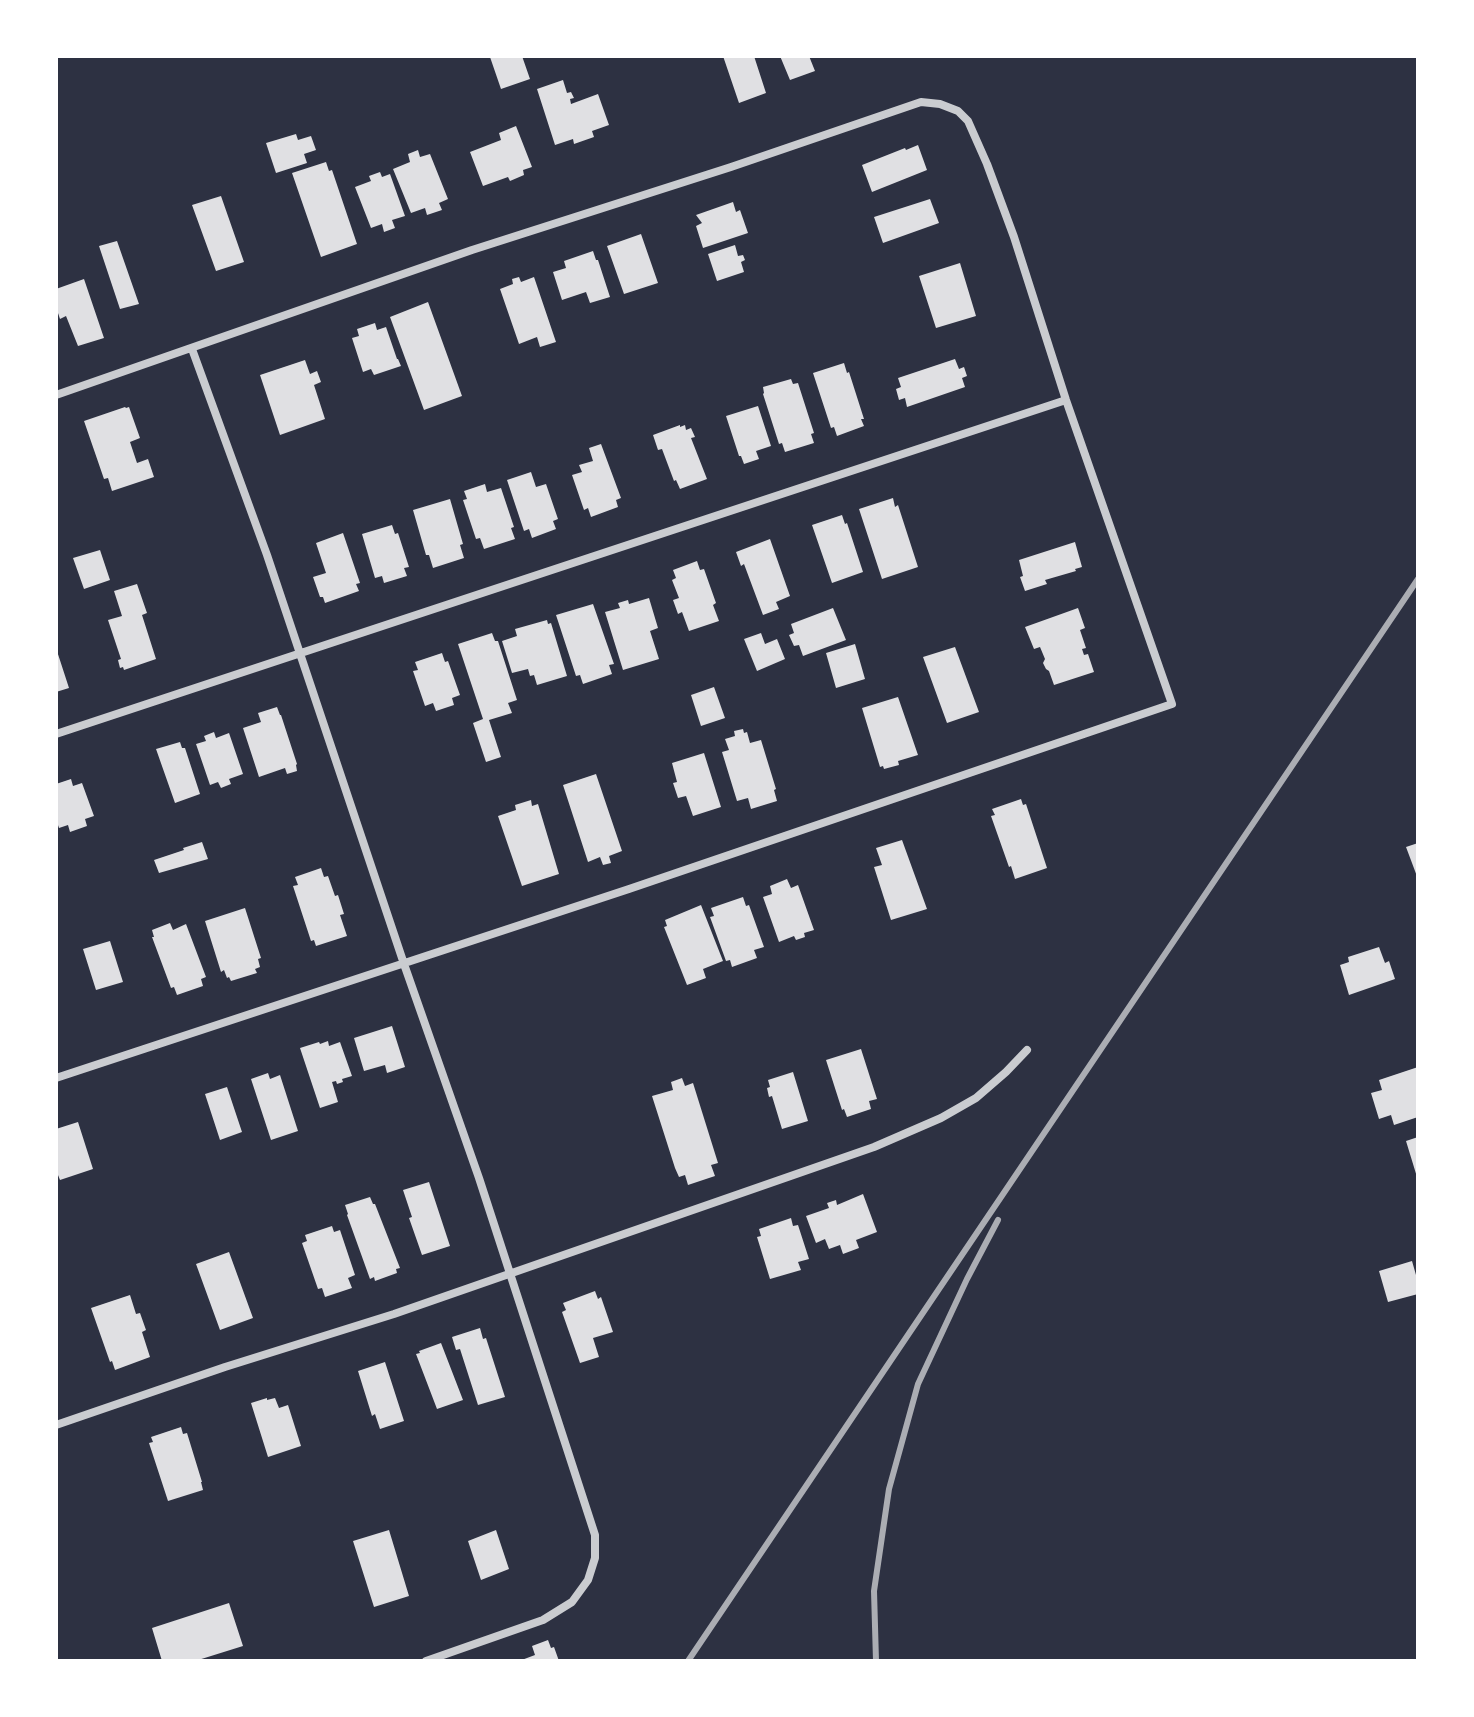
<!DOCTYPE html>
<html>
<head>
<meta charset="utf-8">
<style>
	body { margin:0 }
	#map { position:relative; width:1474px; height:1717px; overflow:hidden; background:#2d3142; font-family:Poppins,sans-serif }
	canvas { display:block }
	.frame { position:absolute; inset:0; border:58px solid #fff; pointer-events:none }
</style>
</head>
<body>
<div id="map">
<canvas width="1474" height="1717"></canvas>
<div class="frame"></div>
</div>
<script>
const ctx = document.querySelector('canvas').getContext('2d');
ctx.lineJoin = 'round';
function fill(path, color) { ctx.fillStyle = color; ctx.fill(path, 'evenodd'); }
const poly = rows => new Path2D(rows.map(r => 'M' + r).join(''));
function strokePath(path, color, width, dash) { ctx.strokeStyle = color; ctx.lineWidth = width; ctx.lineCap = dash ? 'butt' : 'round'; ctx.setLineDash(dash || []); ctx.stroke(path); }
fill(poly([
	[494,56,522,56,530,79,501,89,490,57],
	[723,56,754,56,766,93,739,103],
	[780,56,809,56,815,71,790,80],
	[563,80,567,93,571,92,574,98,570,99,571,104,598,94,609,125,592,131,594,137,574,144,573,139,555,145,537,89],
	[516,126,532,167,523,170,524,175,510,181,508,177,483,186,470,152,501,140,499,133],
	[296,134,298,140,311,136,316,150,304,154,307,163,276,173,266,143],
	[918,145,927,170,872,192,862,165,905,148,906,150],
	[418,150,420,157,430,154,448,199,439,203,442,210,427,215,425,208,411,213,393,169,410,162,408,154],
	[326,162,329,171,332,170,357,244,321,257,292,173],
	[380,172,382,177,390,174,405,216,392,220,395,228,384,232,382,224,371,228,355,187,371,181,369,176],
	[221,196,244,262,216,271,192,205],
	[930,199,939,223,883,243,874,217],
	[733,202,736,212,740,210,748,233,703,248,696,226,702,223,696,215],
	[641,234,658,283,624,294,607,246],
	[117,241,139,304,120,309,99,246],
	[735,245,738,256,743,255,745,260,741,262,744,272,717,281,708,254],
	[593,251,596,260,598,260,610,297,590,303,586,292,562,300,553,272,566,268,564,261],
	[960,263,976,316,936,328,919,276],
	[519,277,521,282,534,277,556,342,540,347,537,337,519,344,500,289,513,284,512,279],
	[84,279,104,338,78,346,66,316,60,319,56,307,56,289],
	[428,302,462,396,424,410,390,317],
	[375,323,377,330,386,327,397,359,398,359,401,366,374,375,371,369,363,372,352,338,359,336,357,329],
	[955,359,959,369,964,367,967,376,962,378,965,387,907,407,905,398,899,400,896,389,901,387,898,378],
	[305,360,310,374,317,371,321,382,314,385,325,419,280,435,260,375],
	[844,363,847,373,849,372,864,419,861,419,864,426,837,436,834,427,831,428,813,373],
	[791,379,793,384,798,383,814,433,811,434,814,443,785,452,782,443,779,444,763,394,764,393,763,387],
	[758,406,771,446,756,451,759,459,744,464,741,456,739,456,726,416],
	[125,407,126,408,129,407,140,438,130,442,137,463,148,459,154,477,112,491,108,478,104,479,84,421],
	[680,425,680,427,685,425,686,430,691,428,695,437,691,438,707,479,680,489,676,480,674,481,662,449,658,450,653,435],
	[601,444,621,498,616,500,618,507,591,517,588,508,584,510,572,475,582,472,579,465,593,461,589,448],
	[531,472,536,487,546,484,558,519,553,521,556,529,532,538,529,529,524,531,507,480],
	[485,484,487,492,501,488,514,527,511,528,515,539,484,549,480,538,476,539,463,500,467,499,464,491],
	[893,498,895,507,898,505,918,567,882,579,859,509],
	[450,499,463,544,460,545,464,558,433,568,429,555,426,555,413,510],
	[842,515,845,524,847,523,863,572,832,583,812,525],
	[392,525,395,534,398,533,409,567,404,568,407,576,384,583,382,576,375,578,362,534],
	[343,533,360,583,356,584,359,591,325,603,323,597,320,597,313,577,326,573,316,543],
	[770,539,790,596,776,602,779,609,763,615,744,564,741,566,736,552],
	[1075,542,1082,567,1075,569,1076,571,1045,580,1047,584,1025,591,1020,577,1023,576,1019,560],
	[100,550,110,580,84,589,73,558],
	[697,561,700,570,704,569,716,603,713,605,719,621,689,631,682,612,678,614,673,600,679,598,672,580,676,578,673,570],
	[137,584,147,613,142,615,156,659,124,670,123,667,120,668,118,660,121,659,108,620,122,616,114,591],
	[649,598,658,628,650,631,659,659,623,670,605,612,620,608,618,603,628,600,629,604],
	[593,604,614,664,609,665,612,674,583,684,580,675,576,676,556,615],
	[833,608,846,640,803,656,799,645,794,646,789,635,794,633,791,624],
	[1078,608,1085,628,1080,630,1086,648,1082,649,1084,655,1088,654,1094,672,1054,685,1049,671,1046,669,1043,663,1045,659,1040,647,1034,649,1025,627],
	[547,620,548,624,551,623,567,676,537,685,534,675,530,676,528,669,512,673,502,641,517,636,515,629],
	[492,633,495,641,498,641,517,700,508,703,512,713,489,720,501,757,486,762,473,723,483,719,458,644],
	[761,633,765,644,777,639,785,659,757,671,744,639],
	[855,644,865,679,836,688,826,653],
	[955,647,979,712,947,723,923,657],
	[56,648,69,688,56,692],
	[442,653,445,662,448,661,460,695,452,698,454,705,436,711,433,703,425,706,413,671,418,670,415,662],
	[714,687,725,718,701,726,691,695],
	[898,697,918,755,898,761,899,765,884,769,883,766,880,767,862,708],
	[277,707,280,715,281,715,297,764,296,765,297,771,287,774,285,768,259,777,243,728,261,722,258,713],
	[743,729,744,733,747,732,750,743,761,740,776,789,774,790,777,801,751,809,748,798,737,801,722,752,729,750,725,739,735,736,734,731],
	[214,732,216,738,229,733,243,774,229,779,231,784,221,788,218,782,210,785,196,744,206,741,204,736],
	[180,742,182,748,185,748,200,794,175,803,156,749],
	[704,753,721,807,693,816,686,796,678,798,673,783,677,782,672,763],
	[596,774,622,851,609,856,611,863,603,865,600,857,588,862,563,785],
	[71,779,73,786,82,783,94,816,85,819,87,826,70,832,68,825,59,828,56,819,56,784],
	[1021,799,1023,805,1026,804,1047,868,1015,879,1011,866,1009,867,991,816,995,815,992,809],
	[531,800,532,806,538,804,559,874,522,886,498,816,516,810,515,805],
	[902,840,927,909,891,920,874,867,882,865,876,848],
	[202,842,208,859,159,873,154,860,184,850,183,848],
	[1418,843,1418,879,1406,847],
	[321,868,324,877,328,876,335,896,338,895,344,914,340,915,347,936,316,946,314,940,311,941,293,886,298,885,295,877],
	[787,879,791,888,798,885,814,930,804,933,805,937,796,940,794,936,779,942,763,897,772,894,770,886],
	[743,897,746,906,749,905,764,947,754,950,757,958,732,967,730,960,726,961,710,917,714,916,711,908],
	[701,905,723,961,703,969,706,978,687,985,664,927,667,926,665,920],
	[245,908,261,958,258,959,260,967,255,969,257,973,231,981,229,977,227,978,224,970,221,972,205,921],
	[170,923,173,930,186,924,206,977,201,979,203,986,177,995,174,987,171,988,152,937,154,937,152,930],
	[110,941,123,982,96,990,83,949],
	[1379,947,1385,963,1389,961,1395,979,1349,995,1340,965,1349,962,1348,957],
	[392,1026,405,1067,387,1073,385,1065,364,1071,354,1038],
	[328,1041,329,1046,340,1042,352,1076,342,1079,343,1082,337,1084,336,1081,332,1082,338,1102,320,1108,300,1048,319,1042,320,1044],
	[861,1049,877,1099,869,1101,871,1109,847,1117,844,1109,842,1110,826,1060],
	[1418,1067,1418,1117,1394,1125,1391,1115,1379,1119,1371,1093,1382,1090,1379,1080],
	[793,1072,808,1121,782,1129,772,1096,769,1097,767,1088,770,1087,768,1080],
	[268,1073,270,1079,280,1075,298,1131,271,1140,251,1079],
	[682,1078,685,1086,693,1083,718,1163,711,1165,715,1176,688,1185,685,1175,679,1177,675,1168,652,1096,673,1090,671,1082],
	[227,1087,242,1132,220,1140,205,1094],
	[78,1122,93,1169,60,1180,56,1170,56,1129],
	[1418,1137,1418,1176,1417,1177,1406,1141],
	[429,1182,450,1246,422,1255,409,1218,412,1217,403,1190],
	[863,1194,877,1232,856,1240,859,1248,843,1254,840,1245,829,1249,825,1239,816,1243,806,1216,829,1208,827,1203,836,1200,837,1205],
	[370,1197,373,1204,375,1204,400,1268,396,1269,397,1273,375,1281,374,1277,370,1279,347,1215,348,1214,345,1205],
	[791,1218,793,1226,798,1225,809,1259,798,1262,801,1270,770,1279,757,1237,761,1236,759,1229],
	[332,1226,334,1232,340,1230,355,1275,348,1278,352,1288,325,1297,322,1288,318,1289,302,1243,307,1241,305,1235],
	[229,1252,253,1318,220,1330,196,1264],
	[1412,1261,1418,1282,1418,1294,1388,1302,1379,1271],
	[595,1291,598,1299,601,1297,613,1332,593,1338,599,1357,580,1363,562,1312,566,1310,563,1303],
	[130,1295,136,1314,140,1313,146,1330,142,1332,150,1357,115,1370,112,1361,110,1362,91,1308],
	[480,1328,483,1339,486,1338,505,1397,478,1405,460,1349,456,1350,452,1337],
	[441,1343,463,1400,437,1409,416,1354,420,1353,419,1351],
	[385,1362,404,1421,380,1429,375,1414,372,1416,358,1371],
	[267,1398,267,1400,275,1398,279,1408,288,1405,301,1446,268,1457,251,1403],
	[181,1427,183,1434,187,1433,202,1482,201,1482,203,1490,168,1501,149,1443,153,1442,151,1437],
	[389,1530,409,1596,374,1607,353,1541],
	[496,1530,509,1569,481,1580,468,1541],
	[229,1603,243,1646,195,1661,162,1661,152,1628],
	[548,1640,551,1648,554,1647,559,1661,519,1661,535,1655,532,1646]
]), '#e0e0e3');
strokePath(poly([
	[192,349,267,555,404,964,479,1178,595,1535,595,1558,588,1580,572,1602,543,1620,426,1661],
	[56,395,472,250,731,167,921,102,940,104,958,111,968,121,987,164,1014,237,1066,400,1172,704,629,889,56,1078],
	[56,734,1066,400],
	[56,1425,225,1367,394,1314,874,1147,941,1118,976,1098,1006,1072,1027,1050]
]), '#caccd0', 8);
strokePath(poly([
	[688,1661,1418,579],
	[876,1661,874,1591,889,1489,918,1384,967,1279,998,1220]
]), '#abadb3', 6);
</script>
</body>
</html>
